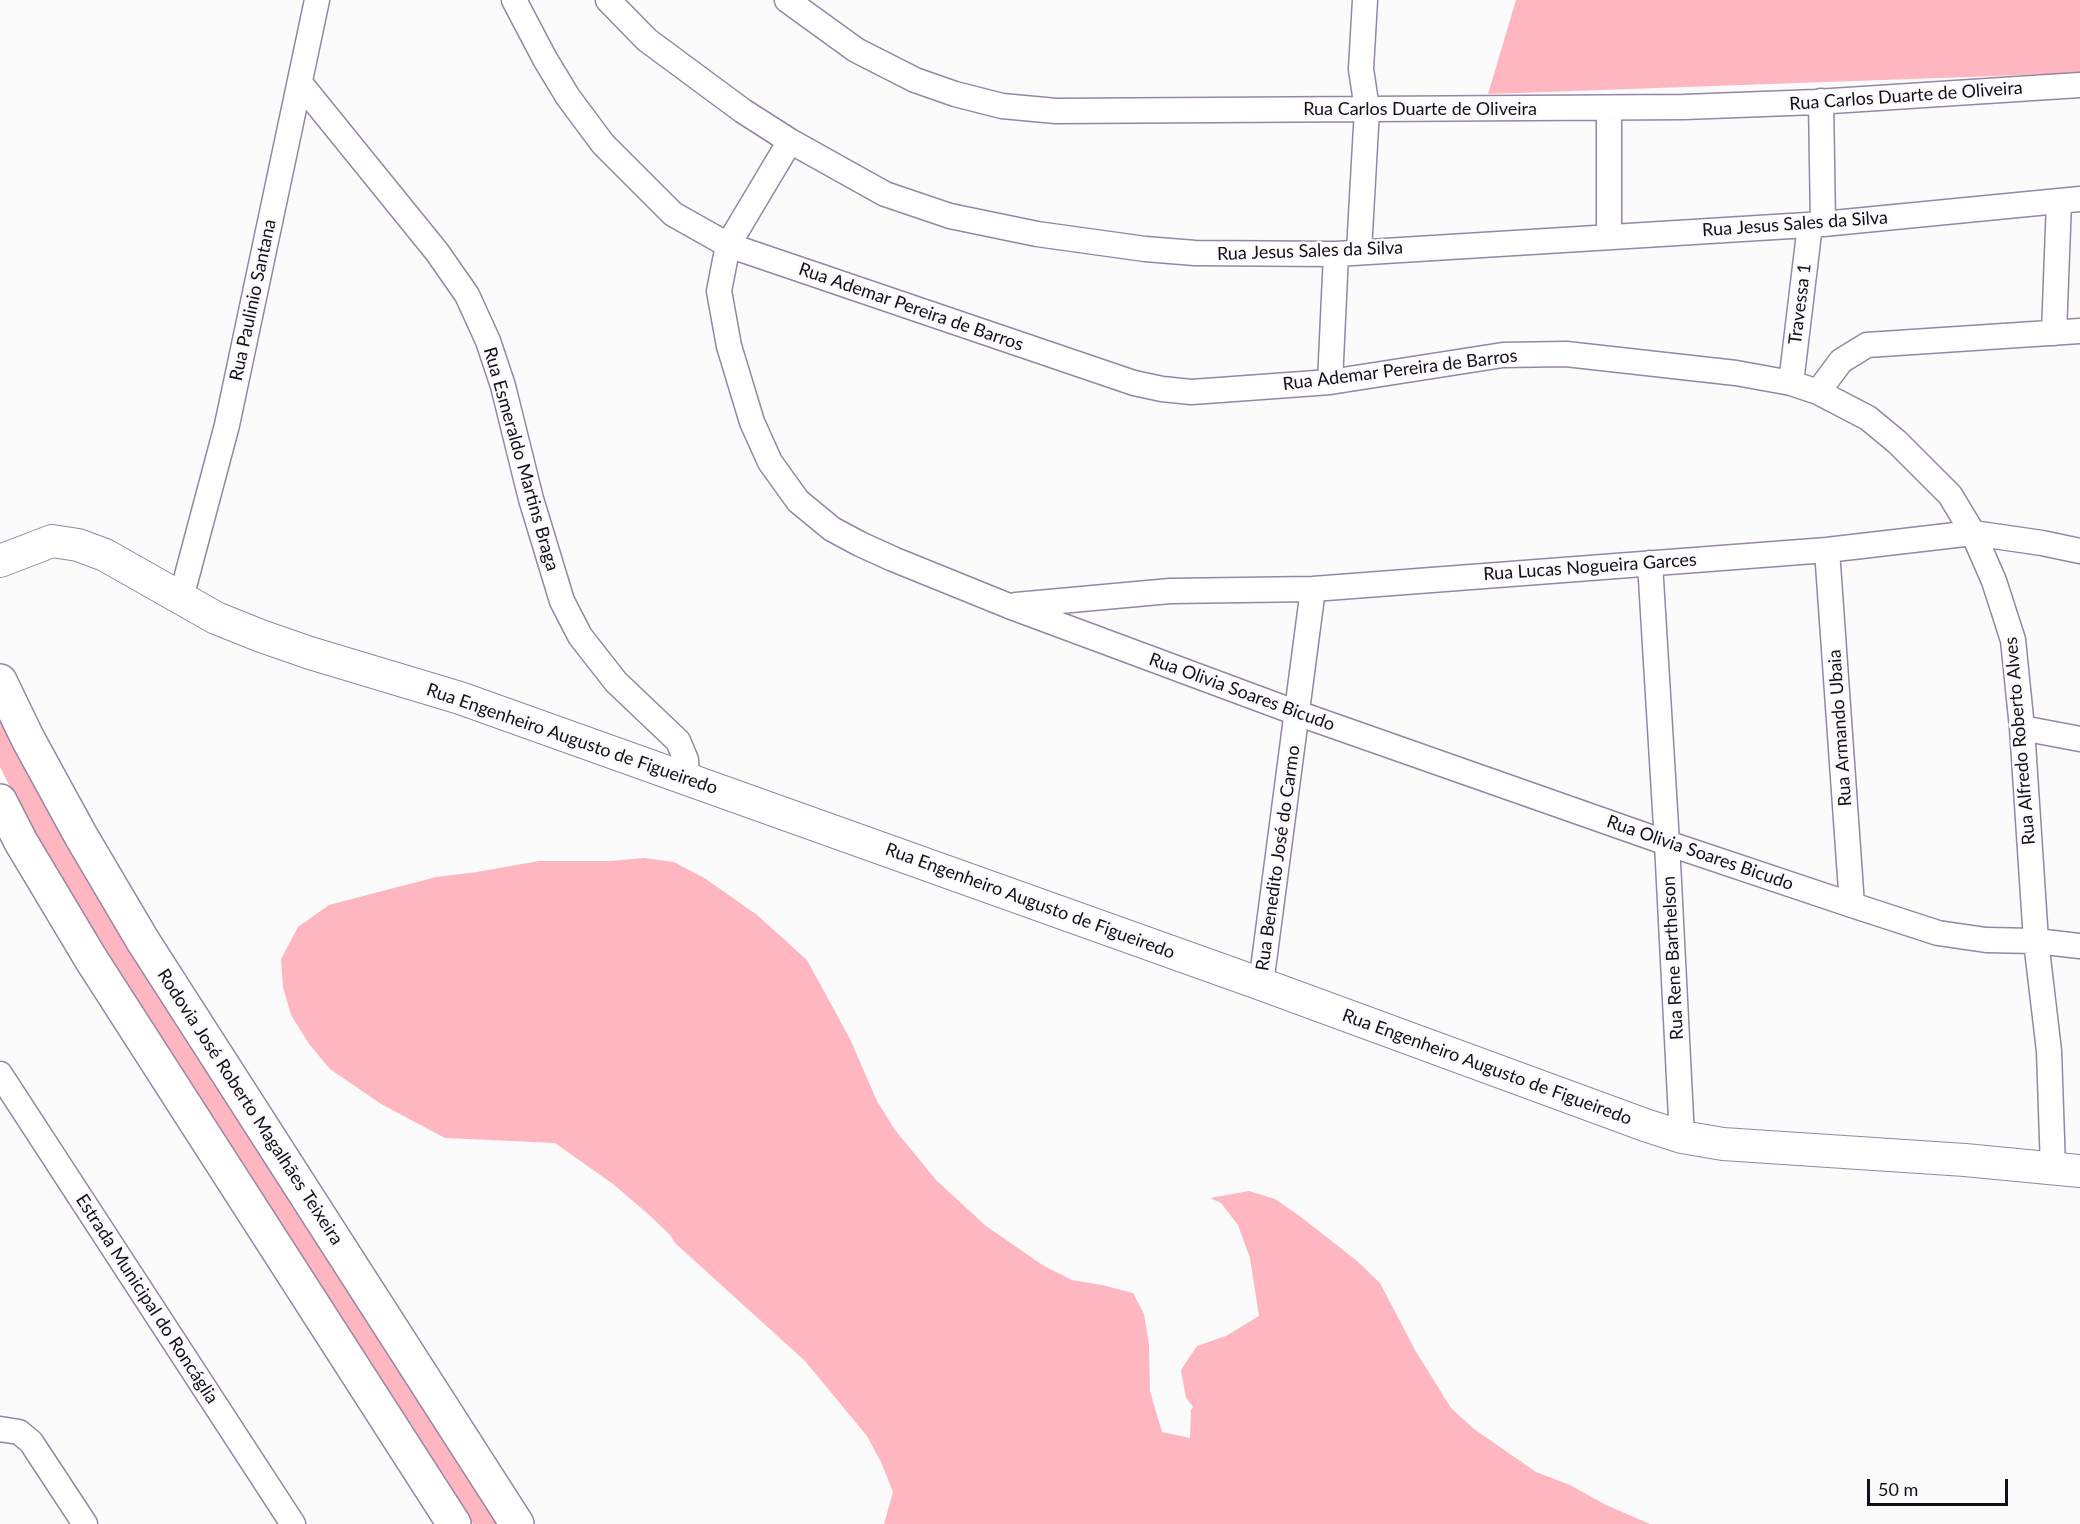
<!DOCTYPE html>
<html>
<head>
<meta charset="utf-8">
<style>
	body { margin:0 }
	#map { position:relative; width:2080px; height:1524px; overflow:hidden; background:#fbfbfb; font-family:Lato,sans-serif }
	canvas { display:block }
	.scale { position:absolute; left:1867px; top:1479px; width:141px; height:27px; box-sizing:border-box; border:3px solid #140e19; border-top:0; padding-left:8px; font-size:18px; line-height:21px; white-space:nowrap; color:#140e19; -webkit-text-stroke:4px #fbfbfb; paint-order:stroke }
</style>
</head>
<body>
<div id="map">
<canvas width="2080" height="1524"></canvas>
<div class="scale">50 m</div>
</div>
<script>
const ctx = document.querySelector('canvas').getContext('2d');
ctx.lineJoin = 'round';
function fill(path, color) { ctx.fillStyle = color; ctx.fill(path, 'evenodd'); }
const poly = rows => new Path2D(rows.map(r => 'M' + r).join(''));
function strokePath(path, color, width, dash) { ctx.strokeStyle = color; ctx.lineWidth = width; ctx.lineCap = dash ? 'butt' : 'round'; ctx.setLineDash(dash || []); ctx.stroke(path); }
function write(font, color, halo, rows, align = 'center') {
  ctx.font = font + ' Lato,sans-serif'; ctx.lineWidth = 5; ctx.setLineDash([]); ctx.textBaseline = 'middle'; ctx.strokeStyle = halo; ctx.fillStyle = color; for (const [text, x, y, turn = 0] of rows) {
    ctx.save(); ctx.translate(x, y); ctx.rotate((+turn || 0) * Math.PI / 180); ctx.textAlign = isNaN(turn) ? turn : align; if (halo) ctx.strokeText(text, 0, 0); ctx.fillText(text, 0, 0); ctx.restore();
  }
}
fill(poly([
	[1516,0,2080,0,2080,73,1488,94],
	[0,707,507,1524,473,1524,125,987,36,838,0,767],
	[644,858,674,862,706,879,757,915,807,960,850,1039,877,1101,895,1130,936,1180,986,1226,1044,1266,1072,1280,1102,1285,1133,1293,1144,1314,1149,1345,1150,1391,1162,1432,1190,1438,1191,1410,1193,1407,1186,1398,1181,1370,1197,1346,1226,1336,1259,1316,1250,1258,1238,1225,1221,1203,1210,1198,1249,1191,1275,1199,1301,1217,1357,1261,1380,1283,1415,1350,1451,1408,1474,1429,1536,1472,1570,1485,1606,1505,1650,1524,884,1524,893,1492,881,1462,867,1436,805,1361,675,1243,670,1235,647,1213,613,1184,555,1143,445,1138,381,1104,330,1069,309,1044,291,1015,283,987,281,959,298,927,329,905,436,877,477,872,539,861,610,861]
]), '#feb6c1');
const minor = poly([
	[514,0,545,59,568,97,603,144,673,214,728,245,1134,383,1162,389,1191,392,1220,390,1330,382,1503,355,1566,354,1736,373,1791,383,1818,392,1868,418,1897,442,1950,495,1973,533,1994,581,2013,640,2022,728,2036,941,2049,1051,2053,1168],
	[608,0,647,40,743,111,790,141,885,194,950,216,1037,234,1145,249,1195,253,1336,254,1823,224,2080,199],
	[787,0,856,50,915,80,955,94,1002,106,1056,111,1684,107,1816,102,2080,85],
	[300,83,437,252,467,295,488,341,503,386,531,499,562,601,580,636,616,682,678,741,686,760,687,778],
	[1821,101,1823,224],
	[1609,108,1609,236],
	[790,141,728,245,719,291,729,346,752,422,770,462,798,501,832,529,860,544,893,559,1009,606,1297,713,1667,843,1852,905,1938,933,1986,940,2036,941,2080,946],
	[1359,251,1367,109,1361,69,1365,0],
	[2054,333,2059,202],
	[1330,382,1336,254],
	[1791,383,1810,225],
	[1818,392,1841,361,1867,345,2080,331],
	[1827,550,1852,905],
	[1650,563,1667,843,1682,1137],
	[181,598,227,425,317,0],
	[1016,605,1170,591,1313,589,1827,550,1973,533,2042,543,2080,551],
	[2022,728,2080,739],
	[1261,984,1313,589],
	[0,1074,293,1524],
	[0,1429,19,1432,31,1442,85,1524]
]);
const major = poly([
	[0,561,52,541,78,545,105,555,216,618,261,636,310,653,460,698,1261,984,1645,1125,1682,1137,1723,1144,1965,1160,2080,1171]
]);
const highway = poly([
	[0,681,28,739,81,836,143,941,517,1524],
	[0,801,21,842,91,959,454,1524]
]);
strokePath(minor, '#9685a3', 27);
strokePath(major, '#9685a3', 34);
strokePath(highway, '#9685a3', 36);
strokePath(minor, '#fff', 24);
strokePath(major, '#fff', 32);
strokePath(highway, '#fff', 33);
write('18px', '#140e19', '#fbfbfb', [
	["Rua Carlos Duarte de Oliveira",1906,96,-4],
	["Rua Carlos Duarte de Oliveira",1420,109],
	["Rua Jesus Sales da Silva",1795,224,-4],
	["Rua Jesus Sales da Silva",1310,251,-2],
	["Rua Paulinio Santana",253,300,-78],
	["Travessa 1",1800,304,-83],
	["Rua Ademar Pereira de Barros",911,307,19],
	["Rua Ademar Pereira de Barros",1400,370,-7],
	["Rua Esmeraldo Martins Braga",521,459,74],
	["Rua Lucas Nogueira Garces",1590,567,-4],
	["Rua Olivia Soares Bicudo",1242,692,20],
	["Rua Armando Ubaia",1840,728,-94],
	["Rua Engenheiro Augusto de Figueiredo",572,739,19],
	["Rua Alfredo Roberto Alves",2020,741,-95],
	["Rua Olivia Soares Bicudo",1700,853,19],
	["Rua Benedito José do Carmo",1278,858,-82],
	["Rua Engenheiro Augusto de Figueiredo",1030,901,20],
	["Rua Rene Barthelson",1673,958,-93],
	["Rua Engenheiro Augusto de Figueiredo",1487,1067,20],
	["Rodovia José Roberto Magalhães Teixeira",250,1107,57],
	["Estrada Municipal do Roncáglia",147,1299,57]
]);
</script>
</body>
</html>
